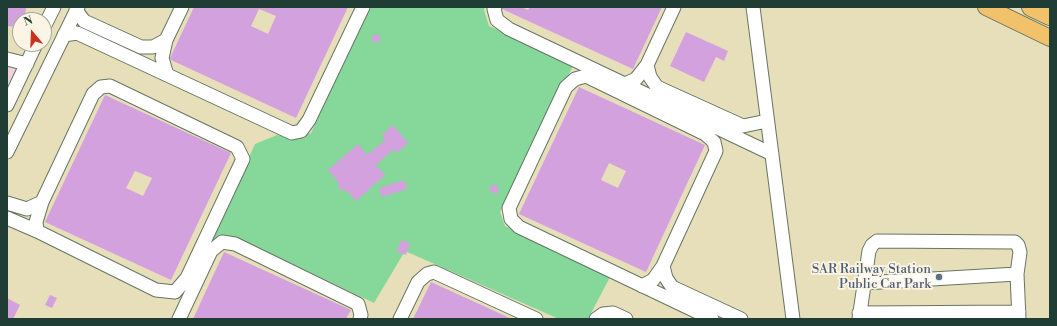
<!DOCTYPE html>
<html>
<head>
<meta charset="utf-8">
<style>
	body { margin:0 }
	#map { position:relative; width:1057px; height:326px; overflow:hidden; background:#e7dfba; font-family:"Libre Bodoni",serif }
	canvas { display:block }
	.frame { position:absolute; inset:0; border:8px solid #1f3d34; pointer-events:none }
	.north { position:absolute; left:12px; top:12px; width:40px; height:40px; box-sizing:border-box; background:#fcf5e5; border:1px solid #a4ab9e; border-radius:50%; rotate:341deg; font-size:11px; font-weight:700; line-height:16px; text-align:center; color:#1f3d34 }
	.north::after { content:''; display:block; margin:auto; width:14px; height:18px; background:#c8321e; clip-path:polygon(50% 0,100% 100%,50% 72%,0 100%) }
</style>
</head>
<body>
<div id="map">
<canvas width="1057" height="326"></canvas>
<div class="frame"></div>
<div class="north">N</div>
</div>
<script>
const ctx = document.querySelector('canvas').getContext('2d');
ctx.lineJoin = 'round';
function fill(path, color) { ctx.fillStyle = color; ctx.fill(path, 'evenodd'); }
const poly = rows => new Path2D(rows.map(r => 'M' + r).join(''));
function strokePath(path, color, width, dash) { ctx.strokeStyle = color; ctx.lineWidth = width; ctx.lineCap = dash ? 'butt' : 'round'; ctx.setLineDash(dash || []); ctx.stroke(path); }
function write(font, color, halo, rows, align = 'center') {
  ctx.font = font + ' "Libre Bodoni",serif'; ctx.lineWidth = 3.5; ctx.setLineDash([]); ctx.textBaseline = 'middle'; ctx.strokeStyle = halo; ctx.fillStyle = color; for (const [text, x, y, turn = 0] of rows) {
    ctx.save(); ctx.translate(x, y); ctx.rotate((+turn || 0) * Math.PI / 180); ctx.textAlign = isNaN(turn) ? turn : align; if (halo) ctx.strokeText(text, 0, 0); ctx.fillText(text, 0, 0); ctx.restore();
  }
}
fill(poly([
	[7,59,27,64,7,105]
]), '#f4cfde');
fill(poly([
	[370,7,485,7,484,10,489,26,574,64,500,212,505,226,611,275,588,319,559,319,405,251,374,303,234,236,211,239,255,144,277,135,296,139,311,133]
]), '#85d899');
fill(poly([
	[7,7,26,7,25,20,20,20,20,27,7,26],
	[194,7,348,7,296,118,171,60,170,58],
	[259,9,276,16,268,34,251,26],
	[503,7,521,7,528,10,530,7,662,7,633,69,502,9],
	[686,32,728,51,724,61,716,57,704,82,670,66],
	[374,34,381,36,378,43,371,41],
	[579,87,705,145,646,272,519,214],
	[609,163,626,171,618,188,601,180],
	[105,95,231,153,171,280,45,222],
	[135,171,152,178,143,196,126,188],
	[393,125,408,143,397,153,394,149,376,165,385,175,356,201,347,191,339,189,338,182,328,170,358,144,367,155,385,140,382,135],
	[404,180,407,189,382,197,379,188],
	[492,184,499,187,497,194,489,191],
	[401,240,410,243,406,255,397,252],
	[224,252,351,310,346,319,193,319],
	[431,282,512,319,413,319],
	[50,295,57,298,52,308,45,305],
	[7,298,20,305,13,319,7,319]
]), '#d3a1dd');
const minor = poly([
	[495,7,494,9,497,20,509,29,772,154],
	[674,7,647,65,650,77,657,87,743,126,767,121],
	[753,7,793,319],
	[76,10,84,21,141,47,153,47,166,40,182,7],
	[44,27,54,7],
	[64,35,77,33,292,133,301,131,309,120,363,7],
	[166,40,162,58,167,75],
	[7,59,27,64],
	[625,84,636,79,647,65],
	[7,105,36,44],
	[7,152,78,7],
	[7,203,27,209,42,202,93,94,101,87,110,86,237,147,243,159,187,278,175,292,156,290,37,231,7,218],
	[37,231,36,222,42,202],
	[864,283,1017,274],
	[642,286,653,280,663,266],
	[859,313,1019,312],
	[179,319,211,251,222,242,235,244,358,304,361,315,360,319],
	[400,319,418,282,427,274,434,272,536,319],
	[596,319,603,314,613,313,626,319],
	[712,319,519,227,511,219,509,208,566,87,575,79,586,76,705,134,714,142,716,151,663,266,666,278,672,287,741,319],
	[859,319,869,251,872,245,877,241,1015,242,1018,245,1020,252,1017,274,1019,319]
]);
const major = poly([
	[986,7,1050,38]
]);
const highway = poly([
	[1031,7,1050,16]
]);
strokePath(minor, '#657663', 15);
strokePath(major, '#657663', 18);
strokePath(highway, '#657663', 20);
strokePath(minor, '#fff', 13);
strokePath(major, '#f2c26a', 16);
strokePath(highway, '#f2c26a', 18);
for (const [x, y, r, color] of [
	[939,277,4,"#5c6f8a"]
]) { const dot = new Path2D(); dot.arc(x, y, r, 0, 2 * Math.PI); ctx.fillStyle = color; ctx.fill(dot); strokePath(dot, '#fcf5e5', 1.5); }
write('13px', '#4e5e75', '#fcf5e5', [
	["SAR Railway Station",931,270],
	["Public Car Park",931,285]
], 'right');
</script>
</body>
</html>
